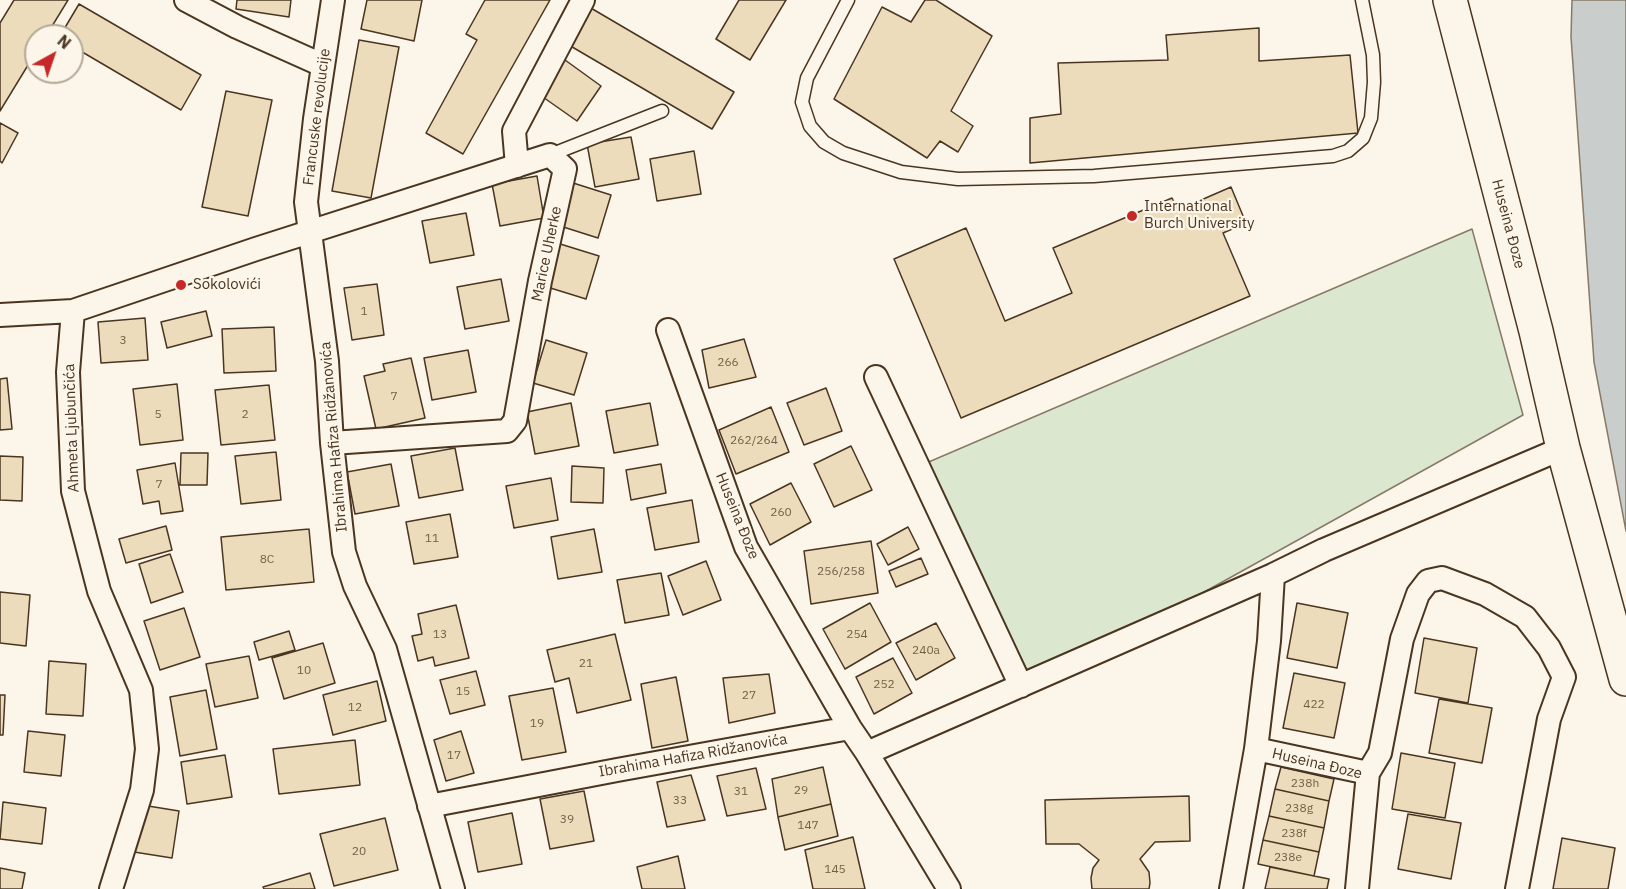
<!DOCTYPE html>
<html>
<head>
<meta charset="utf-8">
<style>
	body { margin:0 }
	#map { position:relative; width:1626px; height:889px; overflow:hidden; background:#fbf6e9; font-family:"IBM Plex Sans",sans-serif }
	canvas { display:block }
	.north { position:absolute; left:24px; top:24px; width:60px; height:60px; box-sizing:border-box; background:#fbf6e9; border:2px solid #b4a999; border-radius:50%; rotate:40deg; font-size:16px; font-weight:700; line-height:24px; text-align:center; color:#4a3520 }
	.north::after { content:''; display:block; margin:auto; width:21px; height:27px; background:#c62828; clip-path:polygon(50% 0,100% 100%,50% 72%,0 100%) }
</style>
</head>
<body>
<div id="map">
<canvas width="1626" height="889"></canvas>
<div class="north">N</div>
</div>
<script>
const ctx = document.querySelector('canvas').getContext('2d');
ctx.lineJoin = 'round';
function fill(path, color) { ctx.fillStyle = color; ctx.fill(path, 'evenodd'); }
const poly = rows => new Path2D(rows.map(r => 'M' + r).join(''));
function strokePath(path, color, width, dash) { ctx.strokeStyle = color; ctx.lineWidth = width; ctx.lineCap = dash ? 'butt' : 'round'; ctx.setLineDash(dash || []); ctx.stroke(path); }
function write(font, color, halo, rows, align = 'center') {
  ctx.font = font + ' "IBM Plex Sans",sans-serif'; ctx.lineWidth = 4.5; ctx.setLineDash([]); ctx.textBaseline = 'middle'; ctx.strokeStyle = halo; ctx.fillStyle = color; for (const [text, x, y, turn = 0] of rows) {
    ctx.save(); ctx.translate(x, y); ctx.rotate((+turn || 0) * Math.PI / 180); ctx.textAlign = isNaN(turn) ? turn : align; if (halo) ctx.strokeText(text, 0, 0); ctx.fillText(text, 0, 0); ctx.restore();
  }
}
const green = poly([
	[1472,229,1523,415,1035,686,924,464,1472,229]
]);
fill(green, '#dce7d0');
strokePath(green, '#887966', 1.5);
const water = poly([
	[1572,0,1626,0,1626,531,1594,362,1571,37,1572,0]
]);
fill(water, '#c9cecd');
strokePath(water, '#887966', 1.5);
const building = poly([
	[14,0,68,0,46,36,36,36,36,52,0,111,0,23,14,0],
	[237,0,291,0,289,17,236,9,237,0],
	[367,0,422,0,414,41,361,29,367,0],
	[485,0,550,0,463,154,426,133,477,40,466,34,485,0],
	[739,0,786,0,750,60,716,39,739,0],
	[925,0,936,0,992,36,951,111,973,126,958,152,940,141,927,158,834,99,882,7,911,22,925,0],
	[79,4,201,75,181,110,72,46,72,36,60,36,79,4],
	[584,4,734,92,712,129,562,41,584,4],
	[1259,28,1259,61,1350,55,1358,133,1030,163,1030,118,1061,114,1058,63,1168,60,1166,35,1259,28],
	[359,40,399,47,371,198,332,191,359,40],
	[565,60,601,86,577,121,540,95,565,60],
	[226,91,272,100,248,216,202,207,226,91],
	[0,123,18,133,2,163,0,161,0,123],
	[631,137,639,179,595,187,587,144,631,137],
	[694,151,701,194,657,201,650,159,694,151],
	[537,176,544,218,500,226,492,184,537,176],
	[570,182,611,195,598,238,557,225,570,182],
	[1231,187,1246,223,1223,233,1250,296,961,418,894,259,966,228,1005,321,1072,293,1053,248,1172,198,1178,210,1231,187],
	[466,213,474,255,430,263,422,221,466,213],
	[557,243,599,256,586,299,544,286,557,243],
	[501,279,509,321,465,329,457,287,501,279],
	[377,284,384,335,352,340,344,288,377,284],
	[206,311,212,336,167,348,161,322,206,311],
	[145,318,148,360,101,363,98,322,145,318],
	[274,327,276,371,224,373,222,329,274,327],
	[744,339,756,377,709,388,702,350,744,339],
	[546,340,587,353,574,395,533,383,546,340],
	[468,350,476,392,432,400,424,358,468,350],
	[411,358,425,418,376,429,364,376,385,371,383,364,411,358],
	[7,378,12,429,0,430,0,379,7,378],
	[177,384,183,440,140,445,133,389,177,384],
	[269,385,275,440,221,445,215,390,269,385],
	[826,388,842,431,804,445,787,403,826,388],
	[571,403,579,446,535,454,527,412,571,403],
	[650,403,658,445,614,453,606,411,650,403],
	[771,407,789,452,736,474,719,430,771,407],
	[851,446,872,490,834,507,814,464,851,446],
	[455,448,463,490,419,498,411,456,455,448],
	[276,452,281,500,241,504,235,456,276,452],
	[181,453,208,453,207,485,180,485,181,453],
	[0,456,23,457,22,501,0,500,0,456],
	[175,463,183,511,161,514,159,501,143,504,137,470,175,463],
	[391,464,399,506,355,514,347,472,391,464],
	[661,464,666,493,631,500,626,470,661,464],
	[572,466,604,468,603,503,571,502,572,466],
	[551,478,558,520,514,528,506,486,551,478],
	[791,483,811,522,770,545,750,504,791,483],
	[692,500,699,542,655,550,647,508,692,500],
	[450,514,458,557,414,564,406,522,450,514],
	[166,526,172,550,126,563,119,539,166,526],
	[908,527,919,549,888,565,877,544,908,527],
	[309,529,314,582,226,590,221,537,309,529],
	[594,529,602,572,558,579,551,537,594,529],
	[871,541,878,593,811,604,804,551,871,541],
	[170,554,183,592,151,603,139,564,170,554],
	[921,558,928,574,896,587,889,571,921,558],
	[706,561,721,600,683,615,668,576,706,561],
	[661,573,669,615,625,623,617,580,661,573],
	[0,592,30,595,26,646,0,643,0,592],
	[870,603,891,642,845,669,823,629,870,603],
	[1297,603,1348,613,1337,668,1287,658,1297,603],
	[456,605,469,658,435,666,433,657,418,661,412,636,422,634,418,614,456,605],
	[184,608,200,657,160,670,144,621,184,608],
	[936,623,955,658,916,680,896,643,936,623],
	[289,631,295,650,259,660,254,642,289,631],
	[615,634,631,700,577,713,569,678,555,682,547,650,615,634],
	[1424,638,1477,648,1468,703,1415,693,1424,638],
	[323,643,335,683,284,699,272,658,323,643],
	[249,656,258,698,215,707,206,664,249,656],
	[893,658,912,693,874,714,856,677,893,658],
	[49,661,86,664,83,716,46,714,49,661],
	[476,671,485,705,450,714,440,680,476,671],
	[1294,673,1345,683,1334,738,1283,728,1294,673],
	[769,674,775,713,729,723,723,678,769,674],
	[676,677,688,741,652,748,641,684,676,677],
	[377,681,386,721,333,735,323,695,377,681],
	[553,688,566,752,522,760,509,696,553,688],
	[206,690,217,749,180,756,170,697,206,690],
	[0,695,5,695,3,735,0,735,0,695],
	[1439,699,1492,708,1482,763,1429,753,1439,699],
	[28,731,65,735,61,776,24,772,28,731],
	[461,731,474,773,446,781,434,740,461,731],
	[355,740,360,785,279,794,273,749,355,740],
	[1401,753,1455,763,1445,818,1392,809,1401,753],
	[225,755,232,797,187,804,181,762,225,755],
	[823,767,831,804,778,817,772,779,823,767],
	[1281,767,1334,779,1329,801,1275,789,1281,767],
	[756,768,766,809,727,816,717,776,756,768],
	[691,775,705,820,667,827,657,782,691,775],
	[1275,789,1329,801,1324,828,1269,816,1275,789],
	[584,791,594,841,550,849,540,799,584,791],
	[1189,796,1190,841,1155,842,1140,859,1149,872,1150,883,1149,889,1092,889,1091,878,1093,868,1099,860,1079,844,1046,844,1045,800,1189,796],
	[3,802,46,808,42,844,0,839,3,802],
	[831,804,838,836,785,850,778,817,831,804],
	[142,805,179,811,172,858,134,852,142,805],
	[512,813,522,864,478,872,468,822,512,813],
	[1408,814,1461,823,1451,879,1398,869,1408,814],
	[1269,816,1324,828,1319,852,1263,840,1269,816],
	[385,818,398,870,334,886,320,834,385,818],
	[853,837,865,889,813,889,805,850,853,837],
	[1562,838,1615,848,1608,889,1553,889,1562,838],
	[1263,840,1319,852,1314,876,1258,864,1263,840],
	[678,856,685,889,642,889,637,867,678,856],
	[1270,867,1329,879,1327,889,1265,889,1270,867],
	[0,868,25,873,22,889,0,889,0,868],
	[310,873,315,889,264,889,263,887,310,873]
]);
fill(building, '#ecdcbc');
strokePath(building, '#4a3520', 1.5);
const lane = poly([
	[848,0,807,78,802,102,810,126,824,142,843,153,901,172,958,179,1094,176,1333,156,1348,151,1363,138,1371,118,1374,82,1373,55,1362,0],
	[550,155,662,111]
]);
const street = poly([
	[186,0,237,27,322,65],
	[333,0,315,119,306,202,327,361,332,443,344,552,355,586,385,649,453,889],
	[517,166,514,131,583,0],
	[73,311,68,372,73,491,99,591,141,690,147,749,142,790,111,889],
	[0,315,73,311,256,249,550,155,565,169,540,281,515,421,507,431,332,443],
	[668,330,746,547,850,728,867,753,949,889],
	[876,377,1021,686],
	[1256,749,1368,773],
	[867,753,1273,575,1324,550,1563,448],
	[429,806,617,770,850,728],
	[1231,889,1256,749,1269,641,1273,575],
	[1357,889,1368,773,1380,753,1402,639,1418,594,1428,581,1442,578,1485,594,1525,617,1549,648,1564,677,1549,719,1517,889]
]);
const secondary = poly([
	[1450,0,1536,331,1563,448,1626,679]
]);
strokePath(lane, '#4a3520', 15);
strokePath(street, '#4a3520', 26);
strokePath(secondary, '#4a3520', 36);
strokePath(lane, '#fbf6e9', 12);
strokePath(street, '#fbf6e9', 22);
strokePath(secondary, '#fbf6e9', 33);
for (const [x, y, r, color] of [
	[1132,216,6,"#c62828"],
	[181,285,6,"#c62828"]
]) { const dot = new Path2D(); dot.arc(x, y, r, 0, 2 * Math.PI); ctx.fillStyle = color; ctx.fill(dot); strokePath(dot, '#fbf6e9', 2); }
write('12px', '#725f47', null, [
	["1",364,312],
	["3",123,341],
	["266",728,363],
	["7",394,397],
	["5",158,415],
	["2",245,415],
	["262/264",754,441],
	["7",159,485],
	["260",781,513],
	["11",432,539],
	["8C",267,560],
	["256/258",841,572],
	["13",440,635],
	["254",857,635],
	["240a",926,651],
	["21",586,664],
	["10",304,671],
	["252",884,685],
	["15",463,692],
	["27",749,696],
	["422",1314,705],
	["12",355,708],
	["19",537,724],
	["17",454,756],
	["238h",1305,784],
	["29",801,791],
	["31",741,792],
	["33",680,801],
	["238g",1299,809],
	["39",567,820],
	["147",808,826],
	["238f",1294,834],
	["20",359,852],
	["238e",1288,858],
	["145",835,870]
]);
write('15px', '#4a3520', '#fbf6e9', [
	["Francuske revolucije",317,117,-83],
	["Huseina Đoze",1508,224,75],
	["Marice Uherke",547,254,-78],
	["Ahmeta Ljubunčića",72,428,-92],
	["Ibrahima Hafiza Ridžanovića",334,437,-95],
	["Huseina Đoze",737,516,68],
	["Ibrahima Hafiza Ridžanovića",693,756,-10],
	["Huseina Đoze",1317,764,13]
]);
write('15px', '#4a3520', '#fbf6e9', [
	["International",1144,207],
	["Burch University",1144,224],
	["Sokolovići",193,285]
], 'left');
</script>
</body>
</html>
